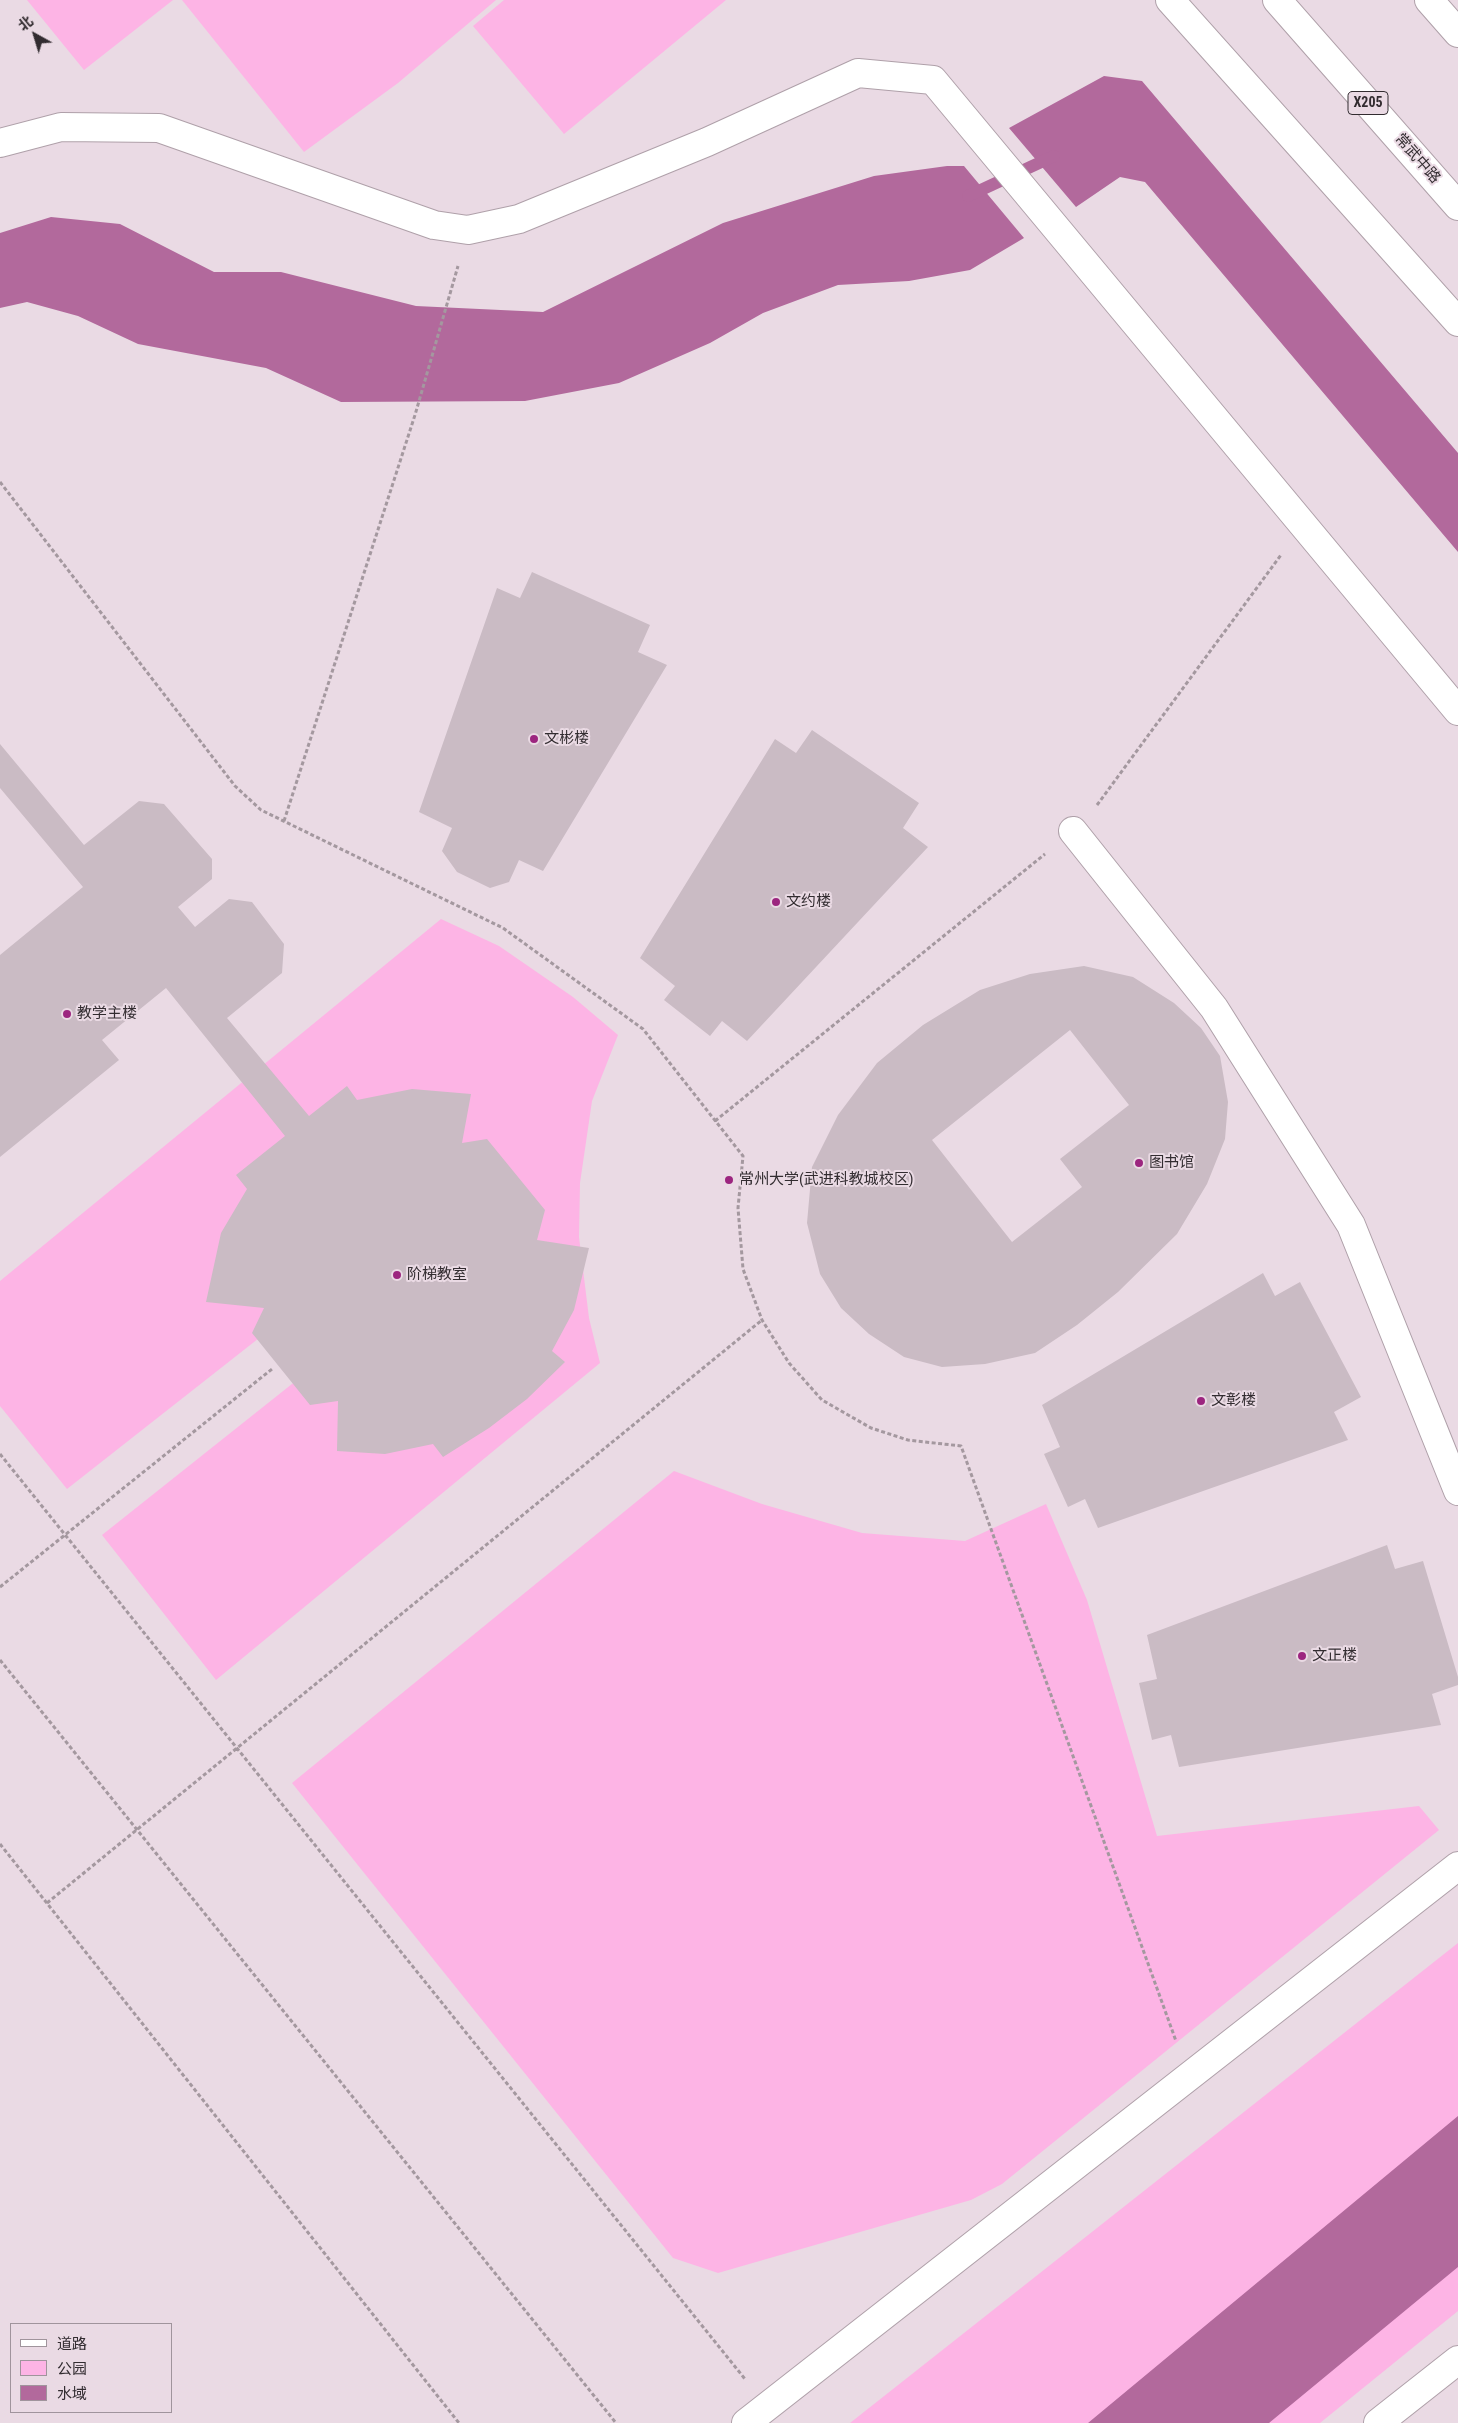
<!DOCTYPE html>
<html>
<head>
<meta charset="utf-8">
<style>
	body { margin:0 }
	#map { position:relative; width:1458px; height:2423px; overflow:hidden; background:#eadae4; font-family:"Roboto Condensed","Noto Sans SC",sans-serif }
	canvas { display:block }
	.legend { position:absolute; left:10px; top:2323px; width:162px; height:90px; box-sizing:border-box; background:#eadae4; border:1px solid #a0949c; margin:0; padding:6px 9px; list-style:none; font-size:15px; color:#322c30 }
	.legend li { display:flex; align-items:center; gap:10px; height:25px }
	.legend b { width:25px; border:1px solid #a0949c }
	.north { position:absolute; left:10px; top:10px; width:50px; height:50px; -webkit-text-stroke:4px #eadae4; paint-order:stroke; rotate:321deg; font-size:14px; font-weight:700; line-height:20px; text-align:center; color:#322c30 }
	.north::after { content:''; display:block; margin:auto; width:18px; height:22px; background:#322c30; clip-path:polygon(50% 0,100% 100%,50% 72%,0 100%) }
</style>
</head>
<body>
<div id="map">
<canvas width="1458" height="2423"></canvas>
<ul class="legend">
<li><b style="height:6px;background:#fff"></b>道路</li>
<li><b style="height:14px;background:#fdb4e5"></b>公园</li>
<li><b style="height:14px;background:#b2699c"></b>水域</li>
</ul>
<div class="north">北</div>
</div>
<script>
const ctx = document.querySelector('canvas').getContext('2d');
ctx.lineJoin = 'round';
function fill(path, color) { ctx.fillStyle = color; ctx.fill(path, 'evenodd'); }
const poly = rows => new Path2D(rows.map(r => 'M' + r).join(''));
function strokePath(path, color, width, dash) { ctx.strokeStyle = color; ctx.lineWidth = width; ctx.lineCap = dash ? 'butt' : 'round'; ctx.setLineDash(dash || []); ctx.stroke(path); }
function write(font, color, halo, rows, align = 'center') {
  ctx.font = font + ' "Roboto Condensed","Noto Sans SC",sans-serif'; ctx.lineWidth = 4; ctx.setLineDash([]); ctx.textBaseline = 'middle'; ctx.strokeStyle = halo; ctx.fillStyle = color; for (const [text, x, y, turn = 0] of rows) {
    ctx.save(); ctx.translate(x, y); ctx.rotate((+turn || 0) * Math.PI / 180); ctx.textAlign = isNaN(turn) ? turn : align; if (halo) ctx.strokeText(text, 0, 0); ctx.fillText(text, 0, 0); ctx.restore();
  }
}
fill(poly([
	[27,0,173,0,84,70],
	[182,0,496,0,398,83,304,152],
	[504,0,726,0,564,134,473,26],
	[441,919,499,946,573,997,618,1035,592,1101,580,1183,579,1237,589,1318,600,1363,216,1680,102,1535,302,1376,268,1331,67,1489,0,1406,0,1281],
	[674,1471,762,1504,862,1533,965,1541,1046,1504,1087,1600,1157,1836,1419,1806,1439,1830,1002,2184,971,2200,718,2273,673,2258,292,1783],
	[1458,1943,1458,2311,1320,2423,850,2423]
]), '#fdb4e5');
fill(poly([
	[1104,76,1142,81,1458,453,1458,552,1145,182,1120,177,1076,207,1009,128],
	[947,166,964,166,1024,238,970,270,909,281,838,285,763,313,710,343,619,383,525,401,341,402,266,368,138,344,78,316,27,302,0,308,0,233,51,217,120,224,214,272,281,272,416,306,543,312,723,223,874,176],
	[1458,2116,1458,2267,1269,2423,1088,2423]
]), '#b2699c');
strokePath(poly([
	[968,196,1054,156]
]), '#b2699c', 12);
fill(poly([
	[532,572,650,625,638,652,667,665,543,871,519,860,509,882,490,888,457,872,442,851,452,828,419,812,497,588,520,598],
	[812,730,919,803,903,828,928,847,747,1041,722,1021,710,1036,664,1000,675,986,640,958,775,739,796,753],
	[0,744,84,845,139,801,164,804,212,859,212,879,178,907,195,927,229,899,252,902,284,944,282,973,227,1018,309,1116,347,1086,357,1100,412,1089,471,1094,462,1143,487,1139,545,1210,537,1240,589,1248,574,1310,552,1351,565,1362,527,1399,489,1428,443,1457,433,1444,385,1454,337,1451,338,1401,310,1405,252,1333,264,1308,206,1302,221,1233,247,1189,236,1175,285,1136,166,988,102,1040,119,1060,0,1157,0,955,83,887,0,788],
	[1084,966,1133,977,1174,1003,1201,1028,1220,1056,1228,1102,1225,1139,1207,1184,1177,1234,1118,1292,1077,1325,1035,1353,985,1364,942,1367,904,1357,869,1334,841,1308,820,1274,807,1223,812,1167,838,1115,877,1063,923,1025,980,990,1030,974],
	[1070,1030,1129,1105,1060,1159,1082,1187,1012,1242,932,1140],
	[1263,1273,1275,1296,1300,1282,1361,1397,1334,1412,1348,1440,1098,1528,1085,1499,1068,1507,1044,1454,1060,1447,1042,1405],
	[1387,1545,1395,1569,1423,1561,1458,1677,1458,1685,1432,1694,1441,1725,1179,1767,1171,1735,1152,1740,1139,1683,1157,1679,1147,1635]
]), '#cabbc4');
const minor = poly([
	[1170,0,1458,322],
	[0,143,61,127,159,128,434,225,468,230,519,219,707,142,858,73,933,80,1458,711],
	[1073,831,1214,1008,1351,1225,1458,1491],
	[746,2423,1458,1866],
	[1378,2423,1458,2360]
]);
const major = poly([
	[1277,0,1458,206],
	[1429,0,1458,33]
]);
strokePath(minor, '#afa0a9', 30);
strokePath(major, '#afa0a9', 30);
strokePath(poly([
	[0,482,235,786,261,810,503,928,643,1029,743,1156,738,1208,743,1269,762,1320,789,1363,822,1400,871,1428,908,1440,961,1446,1176,2041],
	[1097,805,1281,555],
	[284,821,415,415,458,266],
	[715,1121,1045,854],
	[0,1454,745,2379],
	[0,1587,272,1369],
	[0,1660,616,2423],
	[0,1844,459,2423],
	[47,1903,762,1320]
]), '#a4989f', 3, [4, 2.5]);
strokePath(minor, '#fff', 28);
strokePath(major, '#fff', 28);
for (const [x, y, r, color] of [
	[534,739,5,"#9c257f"],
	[776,902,5,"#9c257f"],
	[67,1014,5,"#9c257f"],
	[1139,1163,5,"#9c257f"],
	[729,1180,5,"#9c257f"],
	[397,1275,5,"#9c257f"],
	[1201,1401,5,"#9c257f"],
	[1302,1656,5,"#9c257f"]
]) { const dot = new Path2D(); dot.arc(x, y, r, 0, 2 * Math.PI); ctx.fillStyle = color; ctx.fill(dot); strokePath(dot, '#eadae4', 2); }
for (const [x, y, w] of [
	[1368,103,40]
]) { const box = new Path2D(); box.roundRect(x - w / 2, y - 11.5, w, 23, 4); ctx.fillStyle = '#eadae4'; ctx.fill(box); strokePath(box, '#322c30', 1); }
write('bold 14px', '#322c30', null, [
	["X205",1368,103]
]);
write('15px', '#322c30', '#eadae4', [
	["常武中路",1417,159,49]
]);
write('15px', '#322c30', '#eadae4', [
	["文彬楼",544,739],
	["文约楼",786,902],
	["教学主楼",77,1014],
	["图书馆",1149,1163],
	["常州大学(武进科教城校区)",739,1180],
	["阶梯教室",407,1275],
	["文彰楼",1211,1401],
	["文正楼",1312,1656]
], 'left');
</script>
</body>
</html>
